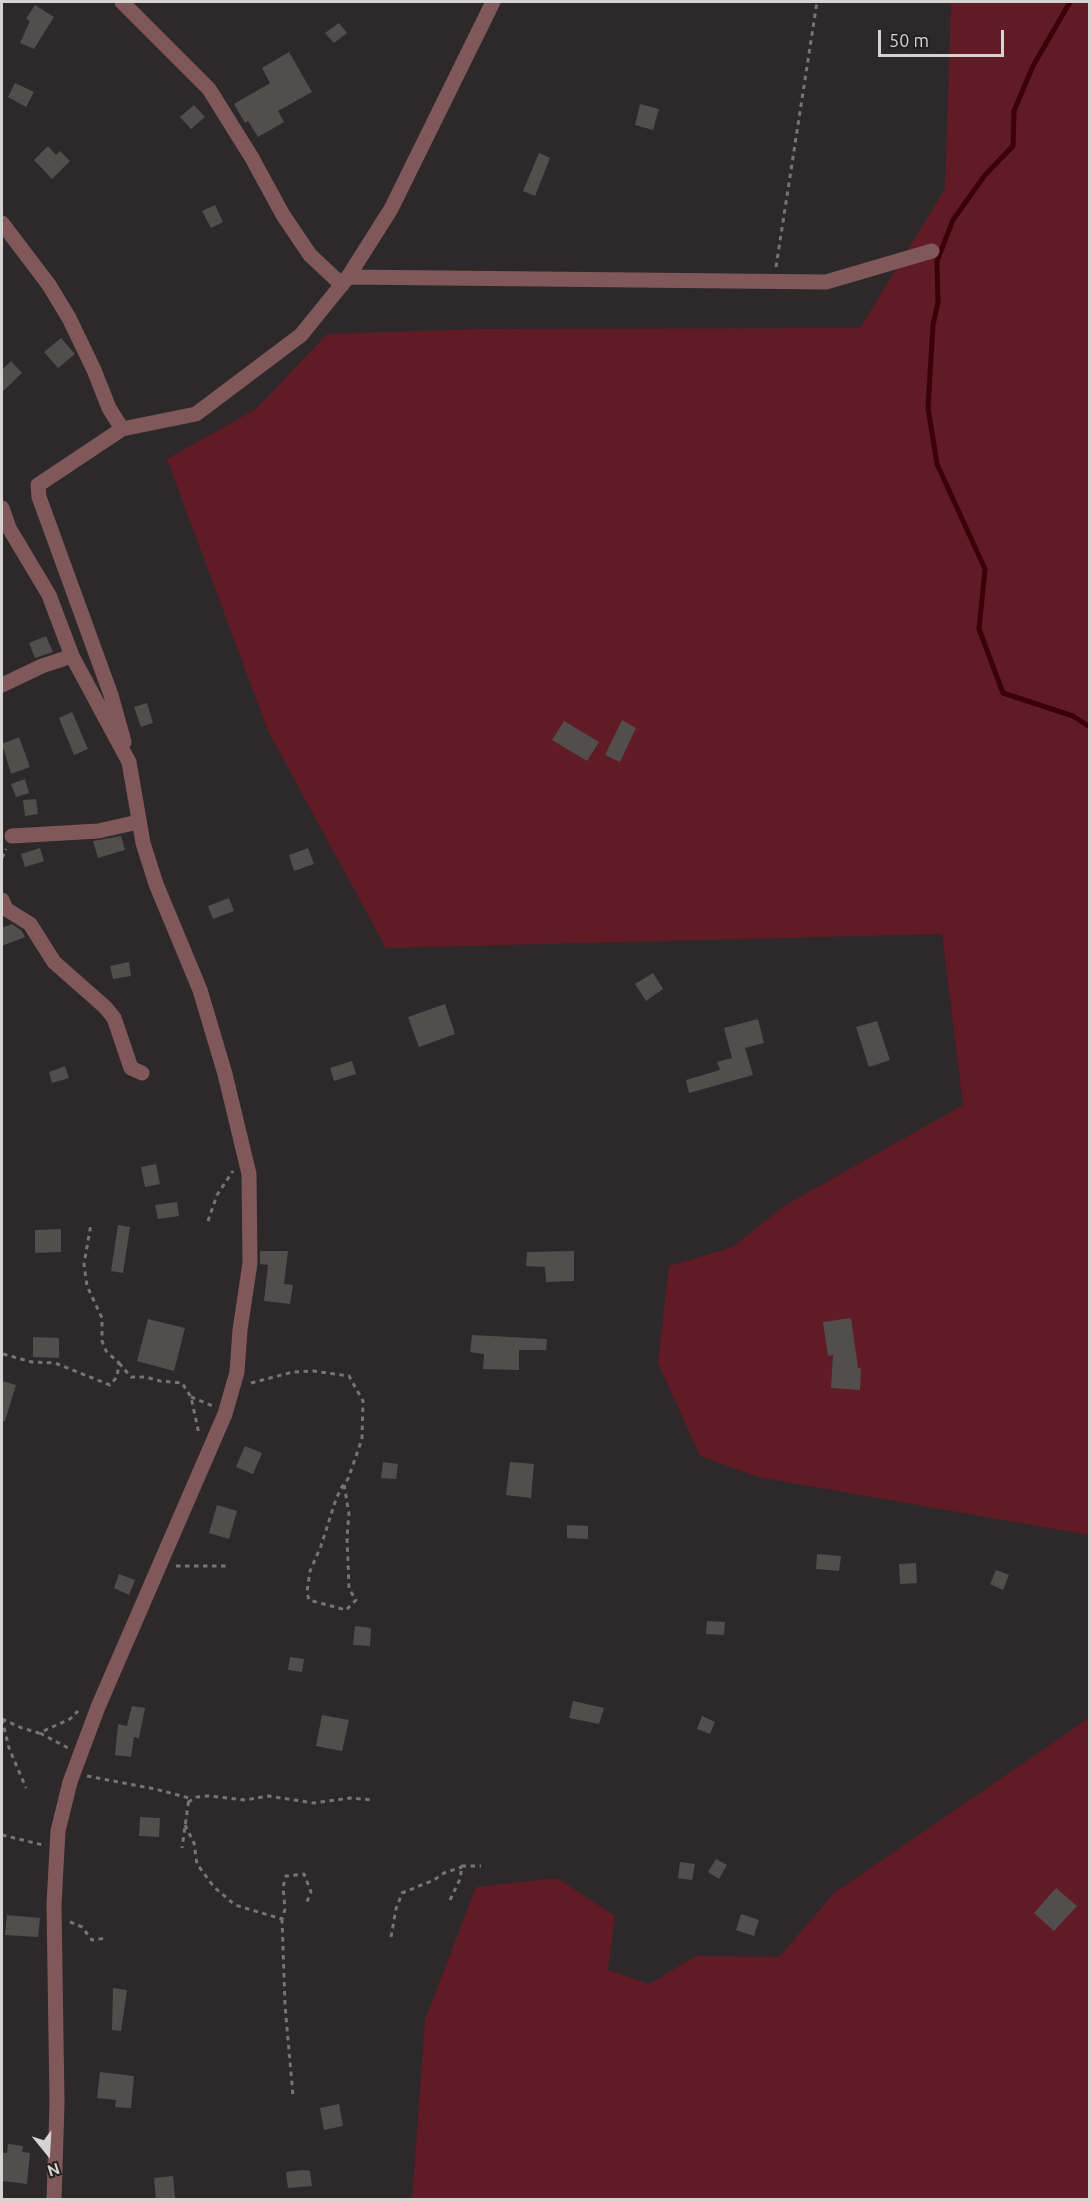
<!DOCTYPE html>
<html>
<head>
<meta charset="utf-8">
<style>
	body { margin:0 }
	#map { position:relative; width:1091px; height:2201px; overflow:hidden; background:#2d292a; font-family:Ubuntu,sans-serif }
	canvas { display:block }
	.frame { position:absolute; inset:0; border:3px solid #d6d3d3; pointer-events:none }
	.north { position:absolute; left:18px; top:2123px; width:60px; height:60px; -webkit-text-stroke:4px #232020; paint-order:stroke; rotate:162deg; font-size:16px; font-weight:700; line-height:24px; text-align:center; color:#d6d3d3 }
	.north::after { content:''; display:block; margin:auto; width:21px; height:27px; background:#d6d3d3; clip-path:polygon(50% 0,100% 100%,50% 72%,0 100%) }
	.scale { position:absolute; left:878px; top:30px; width:126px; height:27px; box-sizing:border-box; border:3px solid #d6d3d3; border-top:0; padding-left:8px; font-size:18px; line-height:21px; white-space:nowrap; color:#d6d3d3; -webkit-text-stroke:4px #232020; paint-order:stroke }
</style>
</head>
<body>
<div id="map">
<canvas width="1091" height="2201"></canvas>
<div class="frame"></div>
<div class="north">N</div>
<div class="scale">50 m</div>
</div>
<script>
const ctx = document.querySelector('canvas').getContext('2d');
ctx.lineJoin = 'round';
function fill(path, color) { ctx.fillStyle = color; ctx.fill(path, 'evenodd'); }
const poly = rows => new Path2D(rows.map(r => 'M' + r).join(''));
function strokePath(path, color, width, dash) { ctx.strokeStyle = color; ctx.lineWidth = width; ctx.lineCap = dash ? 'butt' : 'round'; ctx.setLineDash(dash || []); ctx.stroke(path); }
fill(poly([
	[951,2,1089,2,1089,1535,758,1477,700,1456,658,1363,669,1266,733,1247,784,1206,963,1105,942,934,386,948,268,731,167,459,256,409,327,334,479,329,860,328,945,189],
	[1089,1718,1089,2199,412,2200,425,2020,476,1887,557,1878,615,1916,608,1970,649,1984,696,1956,779,1957,834,1893]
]), '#601b24');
strokePath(poly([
	[1070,2,1033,66,1014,111,1013,146,985,175,953,220,937,261,938,302,933,325,928,408,937,464,985,569,979,629,1003,693,1073,716,1090,727]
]), '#3b000a', 5);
fill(poly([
	[35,5,54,17,34,49,20,43,30,21,26,19],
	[339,23,347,33,334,43,325,33],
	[289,52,312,92,278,111,284,122,258,137,248,121,245,123,234,104,270,83,262,68],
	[15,83,34,92,26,107,8,97],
	[640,104,659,109,653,130,635,125],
	[194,105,205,117,191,129,180,117],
	[48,146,56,155,60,151,70,161,52,179,34,160],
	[539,153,550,158,535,196,523,191],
	[215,205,223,222,211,228,202,211],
	[61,338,75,354,58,368,44,352],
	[11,361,22,373,2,392,2,370],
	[46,636,53,652,35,658,29,643],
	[147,703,153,723,141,727,134,707],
	[72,712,88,749,74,755,59,718],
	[622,720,636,728,620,762,605,755],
	[564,721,599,742,587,761,552,740],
	[19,737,30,767,11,774,2,744],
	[25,779,29,793,16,797,11,784],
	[36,799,38,814,25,816,23,800],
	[121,836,125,850,98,858,93,841],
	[40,848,44,861,25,867,21,854],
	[308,848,314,864,294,871,289,855],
	[229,898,234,911,213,919,208,906],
	[12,924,22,931,25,937,2,946,2,928],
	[129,962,131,976,113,979,110,966],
	[653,973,663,989,646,1001,635,984],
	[445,1004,455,1034,419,1047,408,1017],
	[758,1019,764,1043,745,1048,753,1075,689,1093,686,1080,720,1070,717,1062,732,1058,724,1028],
	[877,1021,890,1060,869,1067,856,1027],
	[352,1061,356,1074,334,1081,330,1068],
	[65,1066,69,1078,52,1083,49,1072],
	[156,1164,160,1184,145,1187,141,1167],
	[177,1202,179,1216,158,1219,155,1205],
	[118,1225,130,1227,123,1273,111,1271],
	[61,1229,61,1252,35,1253,35,1230],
	[260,1251,288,1251,284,1284,293,1285,290,1304,264,1301,268,1265,260,1264],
	[574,1251,574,1281,546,1282,545,1267,526,1266,527,1252],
	[851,1318,858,1368,861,1368,860,1390,831,1388,833,1355,828,1356,823,1322],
	[148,1319,185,1328,174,1371,137,1361],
	[472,1335,547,1339,546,1350,519,1350,519,1370,483,1369,484,1354,470,1352],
	[33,1337,59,1338,59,1358,33,1357],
	[2,1381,16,1385,5,1421,2,1421],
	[245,1446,262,1453,253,1474,236,1467],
	[383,1462,398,1464,396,1479,381,1478],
	[510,1462,534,1464,531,1498,506,1495],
	[217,1505,237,1511,229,1539,209,1533],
	[567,1525,588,1526,588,1539,567,1538],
	[817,1554,841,1556,839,1571,816,1569],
	[916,1563,917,1583,900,1584,899,1564],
	[996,1570,1009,1575,1003,1590,990,1584],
	[119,1574,135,1580,129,1595,114,1588],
	[707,1621,725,1622,724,1635,706,1634],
	[355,1626,371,1628,370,1646,353,1645],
	[290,1657,304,1659,302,1672,288,1670],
	[573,1701,604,1708,599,1724,569,1718],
	[132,1706,145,1708,139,1738,134,1737,131,1757,115,1755,118,1724,127,1726],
	[322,1715,349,1720,342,1751,316,1746],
	[702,1716,715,1722,710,1734,697,1729],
	[140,1817,160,1818,159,1837,139,1836],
	[716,1859,727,1865,719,1879,708,1872],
	[680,1862,695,1864,692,1880,678,1878],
	[1056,1888,1077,1906,1054,1931,1034,1913],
	[741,1914,759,1920,754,1936,736,1930],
	[7,1915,40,1918,38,1937,5,1935],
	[113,1988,127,1990,121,2031,112,2030],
	[100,2072,134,2076,131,2108,115,2107,116,2100,97,2098],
	[339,2104,343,2126,324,2130,320,2108],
	[8,2144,23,2146,22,2152,30,2153,27,2184,2,2181,2,2153,7,2153],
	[302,2170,310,2171,312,2186,288,2188,286,2172],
	[173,2176,175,2198,156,2199,154,2178]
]), '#524e4e');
strokePath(poly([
	[776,267,817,2],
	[2,858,6,849],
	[208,1221,217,1195,233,1171],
	[3,1354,32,1362,55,1363,110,1385,117,1377,119,1363,106,1351,102,1341,102,1318,87,1286,84,1264,91,1224],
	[119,1363,131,1377,146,1377,160,1381,182,1383,191,1397,199,1434],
	[251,1383,293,1372,313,1371,349,1376,363,1401,362,1439,348,1479,344,1484,342,1487,336,1499,321,1546,310,1571,307,1592,309,1600,346,1610,356,1600,349,1589,347,1537,349,1514,344,1484],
	[191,1397,213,1406],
	[176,1566,229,1566],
	[2,1719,22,1728,39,1733,70,1719,78,1711],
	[2,1719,9,1748,26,1788],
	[40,1733,68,1748],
	[87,1776,155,1789,189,1798,182,1848],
	[188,1802,197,1797,209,1796,246,1800,268,1796,314,1803,350,1798,374,1800],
	[185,1825,194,1843,197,1864,214,1887,235,1905,282,1919,285,1909,283,1887,286,1876,304,1874,311,1892,306,1904],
	[2,1835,43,1845],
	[450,1900,460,1879,462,1866,481,1866],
	[282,1919,285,2005,293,2096],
	[70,1922,82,1927,92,1940,107,1938],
	[391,1937,396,1909,402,1893,434,1880,444,1873,462,1867]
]), '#777474', 3, [4.5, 4.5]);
strokePath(poly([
	[122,2,209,89,252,158,283,215,310,255,342,285],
	[2,223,49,285,69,318,94,370,109,408,122,429],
	[348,277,826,282,932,251],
	[2,508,9,528,49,595,72,656,129,762,143,843,156,884,200,990,225,1074,249,1174,250,1263,240,1330,237,1372,225,1414,98,1707,70,1782,58,1831,54,1904,57,2103,54,2200],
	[2,685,42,666,72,656],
	[124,742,111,695,39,497,38,485,122,429,196,414,301,335,348,277,391,209,493,2],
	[12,836,98,831,138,822],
	[2,900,6,909,30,924,54,962,105,1007,114,1018,131,1068,142,1073]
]), '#80585a', 15);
</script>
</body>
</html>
